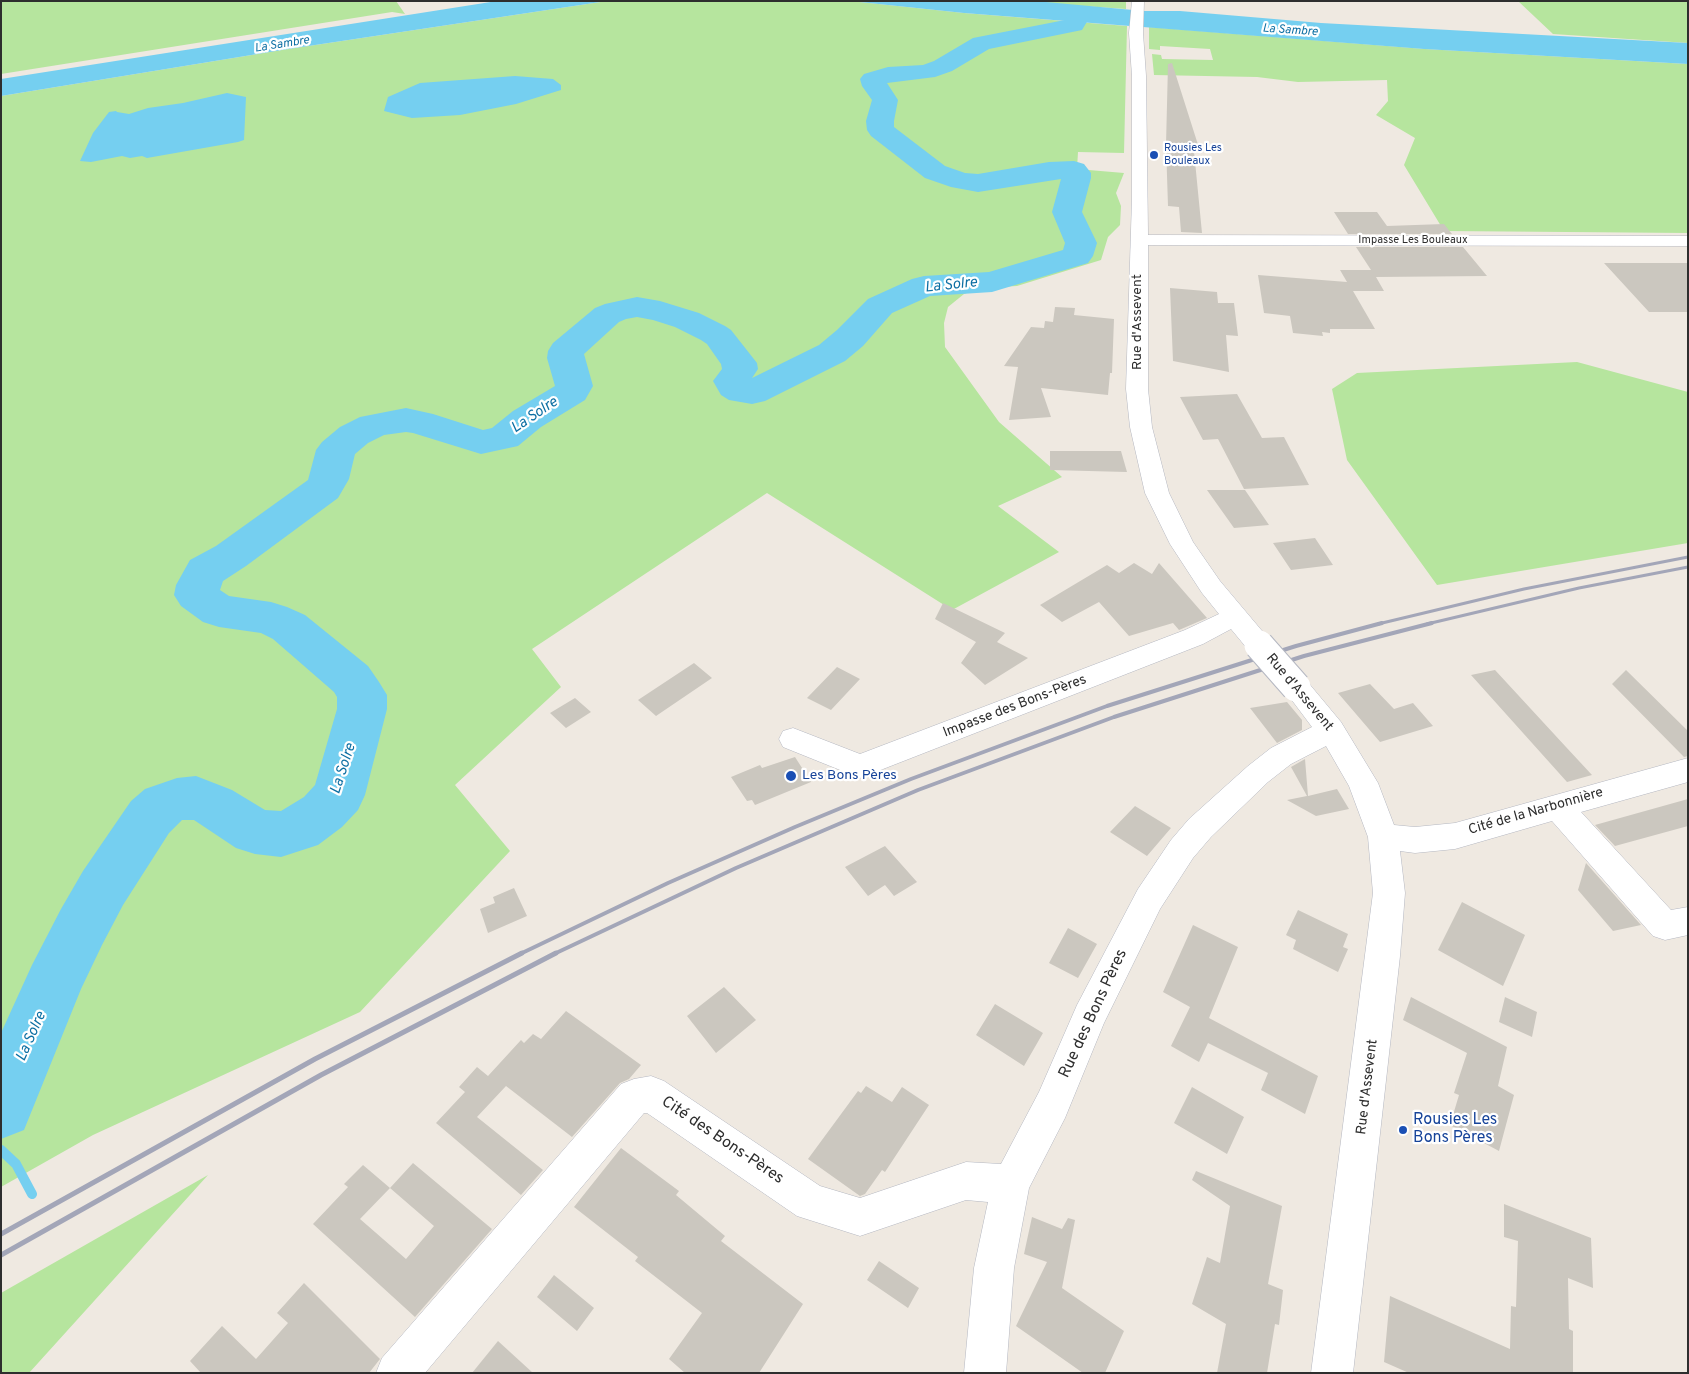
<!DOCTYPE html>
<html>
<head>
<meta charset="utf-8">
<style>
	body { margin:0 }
	#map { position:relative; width:1689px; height:1374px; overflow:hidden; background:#efe9e1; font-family:Overpass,sans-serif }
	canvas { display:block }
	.frame { position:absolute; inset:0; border:2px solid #2e2e2e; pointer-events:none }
</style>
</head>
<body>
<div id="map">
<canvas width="1689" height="1374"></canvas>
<div class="frame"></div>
</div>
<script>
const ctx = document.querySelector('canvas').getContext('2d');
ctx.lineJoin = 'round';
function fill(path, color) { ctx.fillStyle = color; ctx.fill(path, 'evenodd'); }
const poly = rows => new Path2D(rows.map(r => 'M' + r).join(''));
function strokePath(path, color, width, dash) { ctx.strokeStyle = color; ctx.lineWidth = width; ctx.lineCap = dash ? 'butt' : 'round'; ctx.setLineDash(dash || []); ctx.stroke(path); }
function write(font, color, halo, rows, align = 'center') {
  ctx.font = font + ' Overpass,sans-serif'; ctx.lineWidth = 4.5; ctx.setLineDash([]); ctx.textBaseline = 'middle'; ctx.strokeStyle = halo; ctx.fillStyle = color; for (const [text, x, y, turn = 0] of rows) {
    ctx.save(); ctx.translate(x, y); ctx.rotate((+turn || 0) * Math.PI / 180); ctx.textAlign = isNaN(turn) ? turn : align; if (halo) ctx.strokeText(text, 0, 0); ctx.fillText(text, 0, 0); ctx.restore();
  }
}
fill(poly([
	[1,1,396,1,405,14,392,12,1,74],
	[607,1,850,1,964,13,1127,26,1124,153,1078,152,1077,169,1124,173,1116,193,1121,206,1120,225,1108,237,1101,260,1017,286,982,288,964,294,948,307,944,323,945,347,999,422,1062,477,998,506,1059,552,952,610,767,493,532,649,561,687,455,785,510,851,360,1012,93,1135,1,1187,1,96,282,50],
	[1011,1,1125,1,1126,2,1126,9],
	[1518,1,1688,1,1688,43,1553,34],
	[1149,27,1425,49,1688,64,1688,233,1444,231,1404,165,1415,138,1376,115,1388,101,1387,80,1298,82,1257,77,1154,75,1152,54,1161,55,1162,59,1213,60,1210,49,1160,46,1160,50,1149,49],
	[1577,362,1688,392,1688,543,1437,585,1347,460,1332,389,1357,373],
	[208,1175,29,1373,1,1373,1,1293]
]), '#b6e59e');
fill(poly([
	[497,1,607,1,282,50,1,96,1,79],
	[850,1,1046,2,1144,11,1180,11,1321,23,1688,43,1688,64,1424,49,964,13],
	[515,76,553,79,561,85,561,90,516,104,460,115,412,118,384,111,388,97,420,83],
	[227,93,246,97,244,140,238,142,147,158,142,156,130,158,122,156,91,162,80,161,93,133,109,112,116,111,117,112,129,114,148,108,183,103]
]), '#75cff0');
strokePath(poly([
	[1,1150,16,1164,32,1194]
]), '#75cff0', 10);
fill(poly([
	[1079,8,1087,10,1091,15,1082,30,989,49,952,71,935,77,887,83,898,100,894,121,894,127,945,166,965,173,978,174,1049,162,1074,161,1084,164,1091,173,1091,178,1082,212,1097,243,1093,256,1088,263,992,292,930,296,892,313,863,346,845,361,765,401,752,404,729,400,721,395,713,381,722,369,721,364,707,344,701,340,675,327,653,320,637,317,626,319,619,322,584,354,593,386,585,400,541,427,518,446,481,454,413,433,406,432,384,435,368,443,355,454,349,479,338,498,246,566,223,581,220,590,229,596,271,602,287,607,305,615,368,666,379,682,387,695,387,709,365,795,358,810,342,827,318,845,281,857,255,854,236,848,194,820,182,820,169,833,123,905,102,945,81,989,24,1130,1,1139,1,1033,32,965,61,909,83,871,131,801,145,789,177,778,196,776,232,790,265,810,281,811,304,797,315,785,337,709,337,697,334,692,273,639,261,633,219,627,203,622,181,606,174,595,176,585,190,560,216,546,308,480,316,450,322,442,340,427,360,417,406,408,433,414,483,430,492,428,513,411,555,386,547,358,548,351,553,343,595,308,605,304,637,297,660,301,699,313,725,326,731,330,757,363,758,369,752,378,819,345,837,330,868,299,912,279,924,276,989,272,1063,250,1065,243,1052,212,1061,179,978,192,951,187,925,178,871,136,867,130,866,121,872,100,862,86,860,79,864,74,888,67,923,65,934,61,973,38,1065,20,1071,10,1079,8]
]), '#75cff0');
fill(poly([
	[1172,63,1200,151,1194,151,1202,233,1181,232,1179,207,1168,206,1166,145,1168,64],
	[1334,212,1377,212,1387,226,1444,224,1452,234,1348,234],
	[1356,247,1463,247,1487,276,1376,277,1384,291,1353,291,1375,329,1330,329,1330,333,1322,332,1323,336,1293,333,1290,316,1264,313,1258,275,1347,282,1340,270,1371,270],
	[1604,263,1688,263,1688,312,1649,312],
	[1170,288,1217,292,1218,303,1234,303,1238,336,1226,335,1229,372,1173,361],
	[1055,307,1075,308,1074,315,1114,319,1112,373,1110,373,1108,395,1041,388,1051,417,1009,420,1018,367,1004,366,1031,327,1044,328,1045,321,1053,322],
	[1237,394,1262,438,1284,437,1309,485,1244,489,1218,439,1203,440,1180,397],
	[1050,451,1121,451,1127,472,1050,470],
	[1207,490,1245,490,1269,525,1234,528],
	[1315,538,1333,565,1291,570,1273,543],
	[1134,563,1152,574,1159,563,1207,618,1179,630,1173,623,1129,636,1099,602,1062,622,1040,605,1107,565,1119,573],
	[943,603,1005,633,997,642,1028,658,985,685,961,663,976,642,935,619],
	[694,663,712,678,656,716,638,700],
	[837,667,860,679,831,710,807,698],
	[1495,670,1566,747,1592,775,1567,782,1471,675],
	[1626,670,1688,731,1688,756,1684,757,1612,684],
	[1370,684,1394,709,1413,703,1433,726,1380,742,1338,693],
	[575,698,591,712,566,728,550,713],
	[1287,702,1302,720,1302,730,1277,743,1250,708],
	[795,757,811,782,755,805,752,800,747,801,731,777,760,765,762,768],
	[1305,759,1308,796,1337,789,1349,809,1316,816,1287,800,1307,796,1291,767],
	[1688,799,1688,826,1615,846,1595,825],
	[1135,806,1171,828,1147,856,1110,832],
	[885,846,917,882,894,896,885,885,868,896,845,867],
	[1586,863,1641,925,1613,931,1578,890],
	[514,888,527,916,488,933,480,909,495,903,493,897],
	[1462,902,1525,935,1503,986,1438,950],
	[1298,910,1348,934,1343,947,1348,949,1338,972,1293,949,1296,940,1286,935],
	[1193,925,1238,947,1209,1018,1318,1076,1305,1114,1261,1090,1268,1073,1208,1043,1199,1062,1171,1046,1190,1007,1163,992],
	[1068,928,1097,944,1078,978,1049,963],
	[724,987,756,1020,716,1053,687,1016],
	[1411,997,1507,1047,1498,1086,1514,1095,1499,1151,1450,1125,1459,1095,1454,1093,1467,1053,1403,1020],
	[1505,997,1537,1012,1532,1037,1499,1022],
	[995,1004,1043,1033,1024,1066,976,1035],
	[566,1011,641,1065,629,1079,620,1083,572,1137,506,1086,477,1117,543,1170,521,1195,436,1123,465,1092,459,1087,477,1067,488,1076,521,1040,524,1043,533,1034,541,1039],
	[866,1086,892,1102,902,1087,929,1105,885,1172,882,1170,865,1194,860,1196,808,1159,858,1091,861,1093],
	[1192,1087,1244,1117,1227,1154,1174,1123],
	[621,1148,679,1191,676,1195,725,1236,721,1241,803,1304,759,1373,685,1373,669,1359,702,1313,635,1261,638,1257,574,1207],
	[413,1163,492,1229,415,1317,313,1224,348,1187,344,1184,363,1165,390,1188],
	[390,1188,434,1226,406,1259,360,1219],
	[1196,1171,1282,1206,1268,1284,1283,1290,1279,1325,1275,1324,1267,1373,1217,1373,1226,1324,1192,1304,1207,1257,1220,1263,1230,1206,1192,1180],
	[1504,1204,1591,1238,1593,1288,1568,1278,1569,1329,1573,1331,1573,1373,1409,1373,1384,1362,1390,1296,1510,1349,1511,1306,1516,1307,1518,1241,1504,1237],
	[1032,1217,1062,1229,1068,1218,1075,1220,1062,1288,1124,1331,1105,1373,1083,1373,1016,1326,1047,1262,1024,1254],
	[879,1261,919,1288,908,1308,867,1280],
	[554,1275,594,1308,577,1331,537,1297],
	[304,1283,380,1359,369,1373,201,1373,190,1361,222,1326,256,1359,288,1323,277,1313],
	[498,1341,533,1373,472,1373]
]), '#cbc7bf');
const minor = poly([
	[1132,1,1144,1,1143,33,1146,76,1148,235,1688,236,1688,246,1148,245,1148,389,1152,427,1169,493,1193,542,1220,581,1268,638,1272,645,1268,652,1259,655,1250,652,1231,629,1203,644,860,778,783,747,779,739,783,731,793,728,860,754,1185,630,1219,614,1202,593,1170,544,1145,493,1130,427,1126,389,1132,199,1132,76,1129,33,1132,1],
	[1296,677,1306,680,1341,722,1378,783,1394,825,1415,827,1455,823,1688,758,1688,782,1581,812,1671,910,1688,907,1688,935,1665,940,1653,936,1552,821,1455,849,1415,853,1400,851,1405,893,1400,956,1353,1373,1311,1373,1373,893,1368,837,1349,786,1326,746,1291,764,1268,782,1211,837,1193,858,1160,909,1104,1023,1065,1118,1029,1188,1014,1268,1006,1373,964,1373,974,1268,988,1202,966,1200,860,1236,797,1216,647,1113,644,1113,425,1373,376,1373,382,1358,621,1084,634,1079,651,1076,664,1081,820,1186,860,1198,966,1162,1001,1164,1039,1092,1077,1005,1138,889,1171,840,1189,819,1248,766,1271,748,1312,727,1282,687,1286,680,1296,677]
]);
strokePath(minor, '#b4b7c1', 1);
fill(minor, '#fff');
strokePath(poly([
	[1378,624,1524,589,1688,557],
	[1427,624,1579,588,1688,567]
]), '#a3a6b8', 3);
strokePath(poly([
	[520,954,668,883,795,827,911,779,1107,706,1296,646,1382,623],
	[554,954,736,868,918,790,1114,717,1304,656,1432,623]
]), '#a3a6b8', 4);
strokePath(poly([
	[1,1234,315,1059,522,953],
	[1,1255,321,1075,556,953]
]), '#a3a6b8', 5);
const minorBridge = poly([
	[1259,645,1296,687]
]);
strokePath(minorBridge, '#b4b7c1', 31, []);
strokePath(minorBridge, '#fff', 29);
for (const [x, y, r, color] of [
	[1154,155,5,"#1a4fb4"],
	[791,776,6,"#1a4fb4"],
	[1403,1130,5,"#1a4fb4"]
]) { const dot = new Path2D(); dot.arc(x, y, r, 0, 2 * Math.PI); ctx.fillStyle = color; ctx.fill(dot); strokePath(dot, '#fff', 2); }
write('11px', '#164399', '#fff', [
	["Rousies Les",1164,149],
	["Bouleaux",1164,162]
], 'left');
write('11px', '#2e2e2e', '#fff', [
	["Impasse Les Bouleaux",1413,241]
]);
write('italic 12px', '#0d6fa3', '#fff', [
	["La Sambre",1290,31,4],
	["La Sambre",282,45,-9]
]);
write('14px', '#2e2e2e', '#fff', [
	["Rue d'Assevent",1138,322,-90],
	["Rue d'Assevent",1299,693,50],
	["Impasse des Bons-Pères",1015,707,-21],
	["Cité de la Narbonnière",1536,812,-16],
	["Rue d'Assevent",1368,1087,-83]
]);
write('14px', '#164399', '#fff', [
	["Les Bons Pères",802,776]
], 'left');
write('italic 15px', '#0d6fa3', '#fff', [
	["La Solre",951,286,-6],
	["La Solre",535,416,-34],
	["La Solre",344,769,-72],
	["La Solre",32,1037,-66]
]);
write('16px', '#2e2e2e', '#fff', [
	["Rue des Bons Pères",1094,1014,-65],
	["Cité des Bons-Pères",722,1141,34]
]);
write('16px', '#164399', '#fff', [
	["Rousies Les",1413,1121],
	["Bons Pères",1413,1139]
], 'left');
</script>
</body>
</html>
